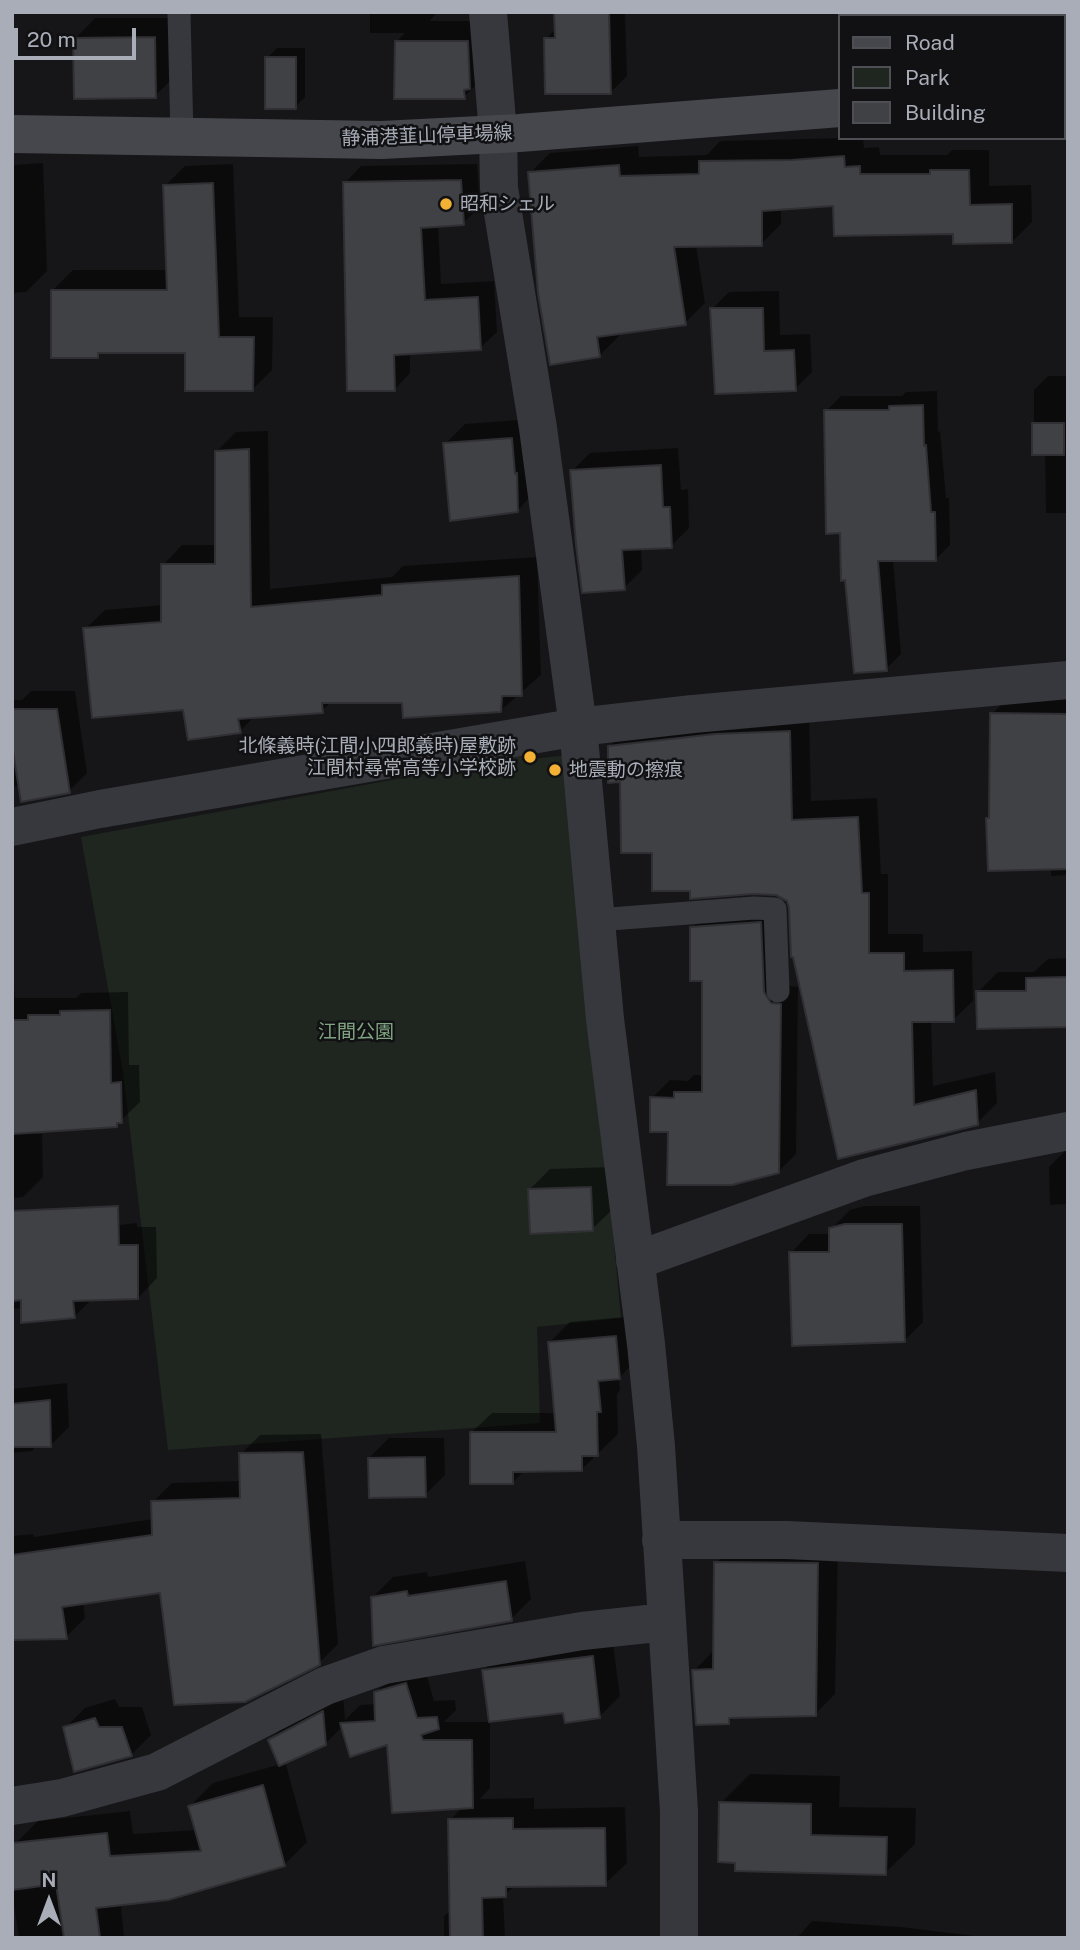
<!DOCTYPE html>
<html>
<head>
<meta charset="utf-8">
<style>
	body { margin:0 }
	#map { position:relative; width:1080px; height:1950px; overflow:hidden; background:#161618; font-family:"Public Sans",sans-serif }
	canvas { display:block }
	.frame { position:absolute; inset:0; border:14px solid #a8adb8; pointer-events:none }
	.legend { position:absolute; left:838px; top:14px; width:228px; height:126px; box-sizing:border-box; background:#111113; border:2px solid #4d4f55; margin:0; padding:9px 12px; list-style:none; font-size:21px; color:#a8adb8 }
	.legend li { display:flex; align-items:center; gap:14px; height:35px }
	.legend b { width:35px; border:2px solid #4d4f55 }
	.north { position:absolute; left:14px; top:1866px; width:70px; height:70px; -webkit-text-stroke:5px #111113; paint-order:stroke; rotate:0deg; font-size:19px; font-weight:700; line-height:28px; text-align:center; color:#a8adb8 }
	.north::after { content:''; display:block; margin:auto; width:24px; height:32px; background:#a8adb8; clip-path:polygon(50% 0,100% 100%,50% 72%,0 100%) }
	.scale { position:absolute; left:14px; top:28px; width:122px; height:32px; box-sizing:border-box; border:4px solid #a8adb8; border-top:0; padding-left:9px; font-size:21px; line-height:24px; white-space:nowrap; color:#a8adb8; -webkit-text-stroke:5px #111113; paint-order:stroke }
</style>
</head>
<body>
<div id="map">
<canvas width="1080" height="1950"></canvas>
<div class="frame"></div>
<ul class="legend">
<li><b style="height:9px;background:#45474d"></b>Road</li>
<li><b style="height:19px;background:#1e261f"></b>Park</li>
<li><b style="height:19px;background:#404145"></b>Building</li>
</ul>
<div class="north">N</div>
<div class="scale">20 m</div>
</div>
<script>
const ctx = document.querySelector('canvas').getContext('2d');
ctx.lineJoin = 'round';
function fill(path, color) { ctx.fillStyle = color; ctx.fill(path, 'evenodd'); }
const poly = rows => new Path2D(rows.map(r => 'M' + r).join(''));
function strokePath(path, color, width, dash) { ctx.strokeStyle = color; ctx.lineWidth = width; ctx.lineCap = dash ? 'butt' : 'round'; ctx.setLineDash(dash || []); ctx.stroke(path); }
function write(font, color, halo, rows, align = 'center') {
  ctx.font = font + ' "Public Sans","Noto Sans JP",sans-serif'; ctx.lineWidth = 5; ctx.setLineDash([]); ctx.textBaseline = 'middle'; ctx.strokeStyle = halo; ctx.fillStyle = color; for (const [text, x, y, turn = 0] of rows) {
    ctx.save(); ctx.translate(x, y); ctx.rotate((+turn || 0) * Math.PI / 180); ctx.textAlign = isNaN(turn) ? turn : align; if (halo) ctx.strokeText(text, 0, 0); ctx.fillText(text, 0, 0); ctx.restore();
  }
}
fill(poly([
	[568,755,621,1318,537,1327,540,1423,168,1450,123,1072,81,837,522,756,522,760]
]), '#1e261f');
fill(poly([
	[370,12,437,12,430,21,488,21,484,77,464,97,397,41,405,33,370,33],
	[556,12,625,12,627,76,611,92,546,39,557,27],
	[95,18,175,18,175,76,155,96,75,39],
	[277,48,305,48,305,97,295,107,267,58],
	[843,138,863,138,864,148,879,147,880,155,947,155,952,150,989,150,989,186,1031,185,1032,222,1012,242,955,233,834,204,781,208,781,224,761,244,696,245,705,303,685,323,619,332,619,336,599,356,530,173,550,153,638,146,639,157,707,155,720,141],
	[43,163,47,271,26,292,12,293,12,165],
	[233,164,239,317,273,317,272,370,252,390,187,351,102,351,97,356,53,290,73,270,168,270,165,186,185,166],
	[477,164,480,207,463,223,438,225,441,284,494,281,497,332,480,348,410,352,410,373,394,390,345,183,361,166],
	[779,291,780,335,810,334,812,372,795,389,712,309,729,292],
	[1048,376,1068,376,1068,513,1046,513,1045,453,1034,453,1034,390],
	[937,391,938,432,940,431,946,498,949,498,950,545,935,560,893,560,901,654,886,669,842,531,826,411,841,396,902,396,906,392],
	[532,419,537,490,517,511,445,444,465,424],
	[268,431,270,589,392,577,403,566,537,557,541,675,500,711,404,702,331,702,322,711,255,716,240,731,185,708,85,629,105,610,163,605,163,565,182,545,217,545,217,451,236,432],
	[678,448,681,490,688,489,689,528,671,546,641,547,642,570,624,588,572,471,590,453],
	[31,691,75,691,87,773,69,791,12,786,12,700,22,700],
	[1012,694,1068,694,1068,875,1051,876,1051,867,988,819,991,815,992,714],
	[809,713,811,801,877,798,881,874,888,874,888,934,923,934,923,952,972,951,973,1001,953,1020,931,1020,933,1086,995,1072,997,1103,977,1123,839,1157,789,902,777,893,692,889,654,851,622,781,610,746,629,727],
	[779,905,789,986,798,987,796,1154,778,1172,669,1130,652,1098,670,1080,688,1081,694,1075,704,1075,704,979,692,928,710,910],
	[1068,958,1068,1026,978,992,998,972,1034,972,1048,959],
	[12,969,15,998,76,998,81,993,128,992,129,1065,139,1065,140,1102,116,1125,34,1131,34,1134,42,1134,43,1177,23,1197,12,1198,12,1135,15,1135,12,1107],
	[1068,1148,1068,1204,1050,1205,1049,1167],
	[611,1167,613,1209,592,1229,530,1189,550,1169],
	[865,1206,920,1206,923,1322,904,1341,791,1253,809,1234,831,1234,831,1229,850,1210],
	[137,1223,137,1227,156,1227,157,1278,138,1298,92,1299,74,1317,23,1308,12,1309,12,1237],
	[636,1316,639,1357,619,1378,620,1390,617,1394,618,1434,582,1469,525,1470,512,1483,471,1433,492,1413,556,1413,550,1342,570,1322],
	[67,1383,69,1427,51,1445,37,1445,32,1451,12,1453,12,1389],
	[321,1434,338,1644,319,1663,161,1591,83,1602,85,1618,66,1637,12,1639,12,1536,33,1534,34,1537,153,1519,153,1502,172,1483,241,1481,241,1454,260,1435],
	[389,1438,444,1438,445,1475,425,1495,369,1458],
	[736,1542,838,1544,835,1694,815,1714,734,1717,728,1722,694,1671,714,1650,716,1563],
	[525,1561,531,1599,511,1619,373,1597,393,1577,427,1572,428,1577],
	[612,1637,620,1696,600,1716,564,1711,483,1671,504,1651],
	[424,1666,434,1701,455,1700,456,1710,444,1722,490,1722,490,1788,480,1799,534,1798,534,1809,625,1807,627,1863,605,1884,516,1885,503,1896,505,1938,444,1938,444,1916,451,1910,450,1820,463,1807,389,1743,343,1726,325,1744,285,1761,307,1842,284,1865,121,1904,124,1938,19,1938,12,1891,15,1844,38,1821,130,1811,133,1834,197,1830,190,1806,213,1783,281,1764,270,1740,290,1720,343,1693,345,1720,360,1705,376,1704,376,1692,394,1674],
	[115,1699,119,1707,142,1707,151,1735,131,1755,65,1728,85,1708],
	[750,1774,840,1776,839,1807,916,1808,915,1844,885,1873,721,1803],
	[812,1921,901,1927,991,1938,797,1938]
]), '#0007');
const building = poly([
	[554,12,609,12,611,94,545,94,544,38,555,38,554,12],
	[155,37,156,98,74,99,73,38,155,37],
	[395,41,468,41,470,89,464,90,465,99,394,99,395,41],
	[265,57,296,57,296,109,265,109,265,57],
	[844,156,845,167,860,166,860,174,930,174,930,170,969,170,970,205,1012,204,1012,243,953,244,953,234,834,236,833,206,762,211,762,246,674,247,686,325,597,337,600,357,550,365,538,293,528,172,619,165,620,176,699,174,699,161,792,160,844,156],
	[461,180,464,225,421,228,425,300,478,297,481,350,394,355,395,391,347,391,343,182,461,180],
	[213,183,219,337,254,337,253,391,185,391,185,353,98,353,98,358,51,358,51,290,167,290,163,185,213,183],
	[710,308,763,308,764,351,794,350,796,391,715,394,710,308],
	[923,405,924,446,926,445,931,512,935,512,936,561,878,561,887,671,854,673,845,580,841,581,840,533,826,534,824,410,889,410,889,406,923,405],
	[1032,423,1064,423,1064,455,1032,455,1032,423],
	[512,438,515,474,517,473,518,512,450,521,443,443,512,438],
	[249,449,251,607,382,595,382,585,519,576,522,696,502,696,501,712,403,718,402,703,322,703,323,713,238,719,241,733,188,740,183,710,92,718,83,628,161,622,161,564,215,564,215,451,249,449],
	[661,465,663,507,670,507,672,548,622,550,625,590,582,593,576,545,570,470,661,465],
	[12,709,57,709,70,793,21,802,12,745,12,709],
	[990,713,1068,714,1068,869,988,871,986,818,989,818,990,713],
	[790,731,792,820,858,817,862,893,869,893,869,953,904,953,904,971,953,970,954,1022,912,1022,914,1105,976,1090,978,1125,838,1159,793,957,791,957,789,908,787,901,776,895,753,894,690,899,690,891,652,891,652,853,621,853,620,782,608,783,608,746,715,734,790,731],
	[761,922,764,992,771,1003,781,1004,779,1173,732,1185,667,1185,668,1132,650,1132,650,1097,674,1098,674,1092,702,1092,702,981,690,981,690,927,761,922],
	[1068,977,1068,1027,977,1029,976,991,1026,991,1026,978,1068,977],
	[110,1010,111,1083,121,1082,122,1123,117,1123,117,1127,12,1134,12,1020,28,1020,28,1015,60,1015,60,1011,110,1010],
	[591,1187,593,1231,530,1234,528,1189,591,1187],
	[118,1206,119,1245,138,1245,138,1299,73,1301,75,1318,21,1323,21,1300,12,1301,12,1211,118,1206],
	[845,1224,902,1224,905,1342,792,1346,789,1252,829,1252,829,1228,845,1224],
	[616,1336,620,1379,598,1381,601,1412,597,1412,598,1456,582,1456,582,1471,513,1472,513,1484,470,1484,470,1432,556,1432,548,1342,616,1336],
	[50,1400,51,1447,12,1447,12,1404,50,1400],
	[303,1452,320,1665,245,1702,174,1705,160,1593,62,1607,67,1639,12,1640,12,1555,152,1535,151,1501,240,1498,239,1453,303,1452],
	[425,1457,426,1497,369,1498,368,1458,425,1457],
	[714,1562,818,1563,816,1716,729,1718,729,1724,696,1725,692,1670,713,1669,714,1562],
	[506,1581,512,1621,373,1646,371,1597,407,1591,408,1596,506,1581],
	[593,1656,600,1718,565,1723,563,1713,489,1722,482,1670,593,1656],
	[406,1683,417,1718,437,1717,439,1729,421,1735,423,1740,472,1740,473,1808,392,1813,387,1745,350,1757,340,1723,375,1721,374,1692,406,1683],
	[323,1711,326,1745,279,1766,268,1740,323,1711],
	[95,1718,99,1727,122,1727,132,1756,74,1772,63,1727,95,1718],
	[263,1785,285,1866,168,1900,96,1908,100,1938,64,1938,56,1884,12,1890,12,1843,107,1833,110,1856,201,1851,188,1806,263,1785],
	[719,1802,811,1804,811,1835,887,1837,886,1875,735,1871,735,1863,718,1862,719,1802],
	[513,1818,513,1829,605,1828,606,1886,506,1887,506,1897,482,1898,483,1938,450,1938,448,1819,513,1818]
]);
fill(building, '#404145');
strokePath(building, '#303034', 2);
strokePath(poly([
	[179,12,182,137],
	[597,920,754,908,775,909,778,991]
]), '#37383d', 23);
strokePath(poly([
	[488,12,498,133,499,188,538,428,578,727,605,1019,646,1344,656,1446,679,1811,679,1938],
	[12,827,100,809,578,727,693,714,1068,680],
	[635,1261,864,1178,966,1151,1068,1131],
	[661,1540,787,1540,1068,1553],
	[12,1806,62,1798,157,1772,325,1686,384,1665,582,1631,666,1622]
]), '#37383d', 38);
strokePath(poly([
	[1064,86,1068,85],
	[12,134,382,140,519,133,840,108]
]), '#45474d', 38);
for (const [x, y, r, color] of [
	[446,204,7,"#f2b134"],
	[530,757,7,"#f2b134"],
	[555,770,7,"#f2b134"]
]) { const dot = new Path2D(); dot.arc(x, y, r, 0, 2 * Math.PI); ctx.fillStyle = color; ctx.fill(dot); strokePath(dot, '#111113', 2.5); }
write('19px', '#a8adb8', '#111113', [
	["静浦港韮山停車場線",427,136,-2]
]);
write('19px', '#a8adb8', '#111113', [
	["昭和シェル",460,204],
	["北條義時(江間小四郎義時)屋敷跡",516,746,"right"],
	["江間村尋常高等小学校跡",516,768,"right"],
	["地震動の擦痕",569,770]
], 'left');
write('19px', '#7fa381', '#111113', [
	["江間公園",356,1032]
]);
</script>
</body>
</html>
